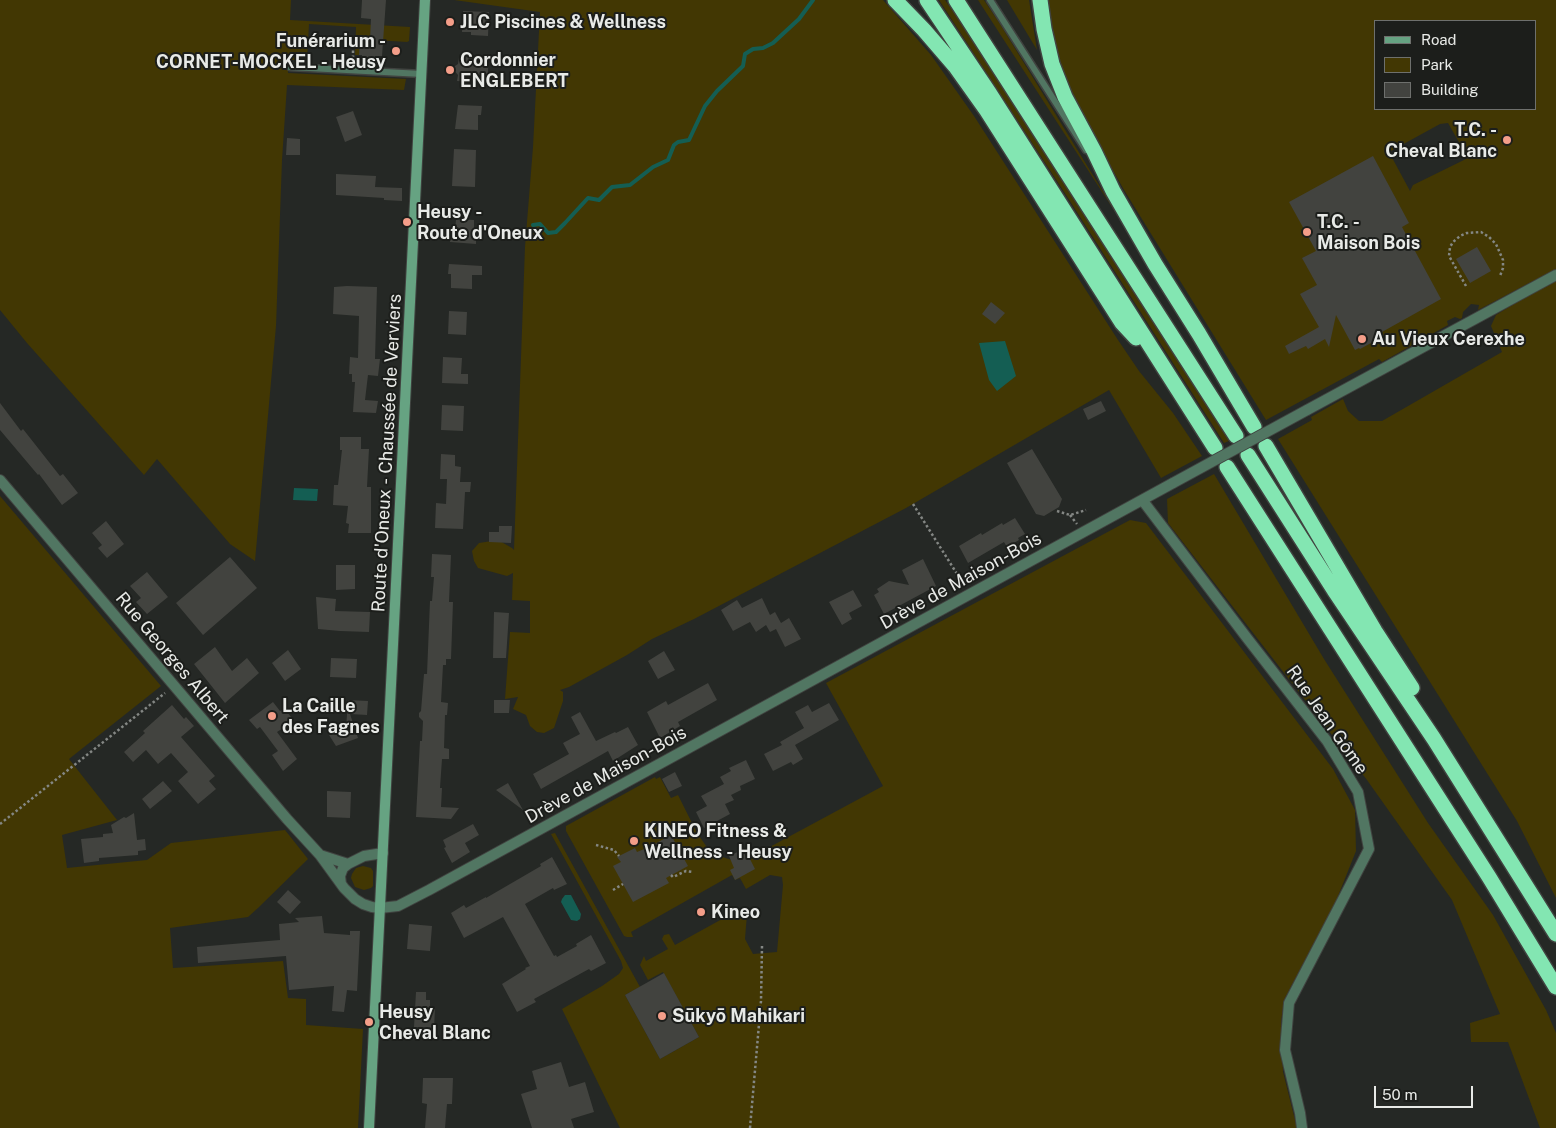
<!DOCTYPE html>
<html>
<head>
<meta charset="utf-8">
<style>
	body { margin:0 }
	#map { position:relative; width:1556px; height:1128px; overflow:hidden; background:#252825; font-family:"Public Sans",sans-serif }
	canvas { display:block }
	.legend { position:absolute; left:1374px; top:20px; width:162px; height:90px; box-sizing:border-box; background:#1c1e1b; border:1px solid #6e706d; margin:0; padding:6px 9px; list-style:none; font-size:15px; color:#e8eae7 }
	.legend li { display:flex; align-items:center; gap:10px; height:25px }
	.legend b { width:25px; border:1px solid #6e706d }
	.scale { position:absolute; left:1374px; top:1086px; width:99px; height:22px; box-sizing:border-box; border:2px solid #e8eae7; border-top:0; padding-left:6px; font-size:15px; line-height:18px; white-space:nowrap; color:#e8eae7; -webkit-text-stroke:4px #1c1e1b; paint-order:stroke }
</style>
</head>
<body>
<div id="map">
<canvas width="1556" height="1128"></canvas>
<ul class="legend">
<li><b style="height:6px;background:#66a382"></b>Road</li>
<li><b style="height:14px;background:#423703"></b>Park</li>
<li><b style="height:14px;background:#42433f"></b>Building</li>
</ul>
<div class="scale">50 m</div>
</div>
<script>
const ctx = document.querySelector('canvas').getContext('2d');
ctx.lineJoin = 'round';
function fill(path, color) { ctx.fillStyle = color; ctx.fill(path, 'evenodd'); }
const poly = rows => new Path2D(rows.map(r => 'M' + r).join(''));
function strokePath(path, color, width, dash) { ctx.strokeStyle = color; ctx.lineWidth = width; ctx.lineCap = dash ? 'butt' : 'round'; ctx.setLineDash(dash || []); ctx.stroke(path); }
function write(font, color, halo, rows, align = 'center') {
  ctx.font = font + ' "Public Sans",sans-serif'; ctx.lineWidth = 4; ctx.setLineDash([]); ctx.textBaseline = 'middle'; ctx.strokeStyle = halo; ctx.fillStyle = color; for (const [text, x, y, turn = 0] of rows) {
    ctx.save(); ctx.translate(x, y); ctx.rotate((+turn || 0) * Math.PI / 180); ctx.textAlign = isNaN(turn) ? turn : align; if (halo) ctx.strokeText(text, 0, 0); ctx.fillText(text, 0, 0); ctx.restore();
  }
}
fill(poly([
	[0,0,291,0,290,20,410,27,409,41,407,42,360,39,359,55,355,55,356,27,309,24,307,60,289,60,288,73,406,79,404,90,287,85,282,160,276,326,255,561,230,544,157,459,144,475,27,343,0,310],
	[454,0,883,0,931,55,974,116,1118,340,1139,371,1173,413,1202,456,1161,478,1109,390,906,508,694,619,652,639,627,655,569,687,560,690,563,692,563,701,554,728,544,733,537,732,530,726,526,715,513,709,518,697,505,699,510,632,530,633,530,601,512,600,513,573,507,576,478,568,474,561,472,551,479,543,498,540,512,548,514,550,525,247,533,147,540,12],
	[939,0,945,0,964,27,1229,441,1224,443,1066,195],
	[978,0,984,0,1000,24,1126,229],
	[1007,0,1029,0,1037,50],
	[1046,0,1556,0,1556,269,1478,310,1479,305,1471,304,1463,312,1462,318,1460,319,1455,317,1447,321,1448,325,1382,362,1379,359,1266,420,1124,190,1075,103,1056,57],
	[1375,21,1535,21,1535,109,1375,109],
	[1448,123,1468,158,1413,185,1410,191,1389,152,1440,124],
	[1556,281,1556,898,1517,821,1278,439,1312,420,1311,417,1343,399,1348,411,1359,421,1382,421,1502,352,1491,326,1496,315,1522,299],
	[1214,474,1324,659,1428,823,1493,915,1546,1010,1556,1033,1556,1128,1540,1128,1508,1042,1471,1042,1470,1023,1500,1014,1452,900,1367,780,1168,523,1167,499],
	[0,496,161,686,69,759,117,820,62,835,67,868,147,860,171,843,285,830,308,859,258,908,248,917,170,928,173,968,283,961,288,998,306,999,306,1025,363,1029,358,1128,0,1128],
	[1130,520,1146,523,1333,769,1355,810,1356,851,1336,901,1284,1000,1281,1022,1283,1072,1297,1128,620,1128,562,1009,602,986,619,974,623,968,621,961,551,834,555,833,640,987,625,995,660,1059,699,1037,663,972,648,980,640,965,644,956,646,961,668,949,662,939,664,935,669,934,675,945,742,908,747,914,745,939,753,954,777,952,783,885,782,877,770,875,746,889,740,878,735,880,732,875,631,932,633,937,627,937,624,936,566,831,566,826,655,777,656,779,660,777,671,798,678,795,697,833,711,853,740,863,883,786,826,683],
	[363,866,371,868,373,871,373,886,371,888,364,890,355,887,351,878,352,874,356,868]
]), '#423703');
fill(poly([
	[1005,341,1016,376,997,391,989,380,979,343],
	[294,488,318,489,317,501,293,500],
	[565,895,571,895,581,914,580,919,577,921,571,920,561,902,562,899]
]), '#145e53');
strokePath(poly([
	[533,225,540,224,548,233,556,232,565,223,588,198,599,200,612,187,630,185,653,167,668,160,674,145,678,142,689,140,705,106,717,91,743,66,745,54,753,49,763,48,773,43,799,19,813,0]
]), '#145e53', 4);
fill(poly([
	[362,0,386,0,382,56,375,56,374,64,362,63,362,55,359,55,360,39,370,40,371,19,361,18],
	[463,11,489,12,488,36,471,35,471,32,462,32],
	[459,57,489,58,487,83,457,81,458,75,452,68,458,64],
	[458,105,482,106,481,115,478,115,478,130,455,129],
	[353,111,362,135,345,142,336,117],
	[287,138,300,139,300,155,286,155],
	[454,149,476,150,475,187,452,186],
	[1373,156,1409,223,1402,227,1441,299,1382,332,1384,336,1360,349,1359,348,1355,350,1336,315,1329,347,1325,339,1308,349,1306,346,1289,354,1285,346,1319,327,1300,294,1317,285,1302,258,1316,251,1289,202],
	[336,174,376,176,375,187,402,188,402,201,384,200,384,198,336,195],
	[456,219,474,220,474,232,476,232,476,244,450,242,450,232,455,232],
	[1477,247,1491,271,1470,283,1456,259],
	[449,264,482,266,482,275,472,275,472,289,451,288,451,274,448,274],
	[347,286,377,287,375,359,380,359,378,376,368,375,365,400,378,401,376,413,353,412,355,382,352,382,352,374,349,374,350,357,358,358,359,316,333,314,334,287],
	[991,302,1005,313,995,324,982,314],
	[449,311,467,312,466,335,448,334],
	[443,357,462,358,461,374,468,374,468,384,442,383],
	[1101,401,1106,411,1088,420,1083,409],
	[0,403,21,431,23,429,60,476,63,474,78,493,62,505,39,474,38,475,0,430],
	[442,405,464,406,463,431,441,430],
	[340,437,361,437,361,449,369,449,367,487,371,487,371,533,348,533,349,524,346,523,348,506,333,505,334,485,338,485,342,450,340,450],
	[1032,449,1062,499,1059,507,1044,516,1036,514,1007,463],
	[441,454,455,455,455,466,461,467,460,482,471,482,470,492,465,492,463,529,435,528,436,503,446,504,447,479,440,479],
	[1015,518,1025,534,1018,538,1019,540,1007,547,1004,542,968,563,959,546,981,533,982,535,1002,523,1003,525],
	[106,521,124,544,107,558,98,548,102,545,92,533],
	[499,526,512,526,511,543,489,542,489,532,499,532],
	[432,554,451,555,449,602,453,602,451,659,446,659,446,665,443,665,441,702,448,703,447,715,445,715,444,748,449,749,449,759,442,759,440,788,442,788,441,807,459,808,451,819,416,817,420,741,422,741,423,721,419,717,419,713,421,711,424,674,427,674,430,601,432,601,434,577,431,577],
	[230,557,257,588,203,635,176,603],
	[923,559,936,586,884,614,874,595,879,592,877,589,889,581,909,585,902,570],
	[336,565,355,565,355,589,336,590],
	[147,572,168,597,147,614,136,602,141,598,130,586],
	[853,590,862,606,849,613,852,619,842,625,829,602],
	[316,597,336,599,335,611,370,612,369,632,340,631,318,629],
	[762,598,770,615,775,612,781,623,789,618,801,639,785,647,776,629,770,632,766,625,756,632,750,622,733,631,721,610,737,600,742,608],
	[494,612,509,613,506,658,493,658],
	[215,647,232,671,247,658,259,673,225,703,194,664],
	[288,650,301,669,285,681,272,663],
	[664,651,675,670,658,679,648,661],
	[331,658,357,659,356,678,330,677],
	[708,683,717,700,678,722,680,726,660,738,647,712,666,701,668,705],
	[348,700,368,701,367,715,350,714,358,738,336,746,329,735,346,729],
	[494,700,510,700,509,713,494,713],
	[273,702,280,711,285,709,294,721,277,732,297,759,283,771,272,755,278,751,260,727,257,729,249,720],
	[829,703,839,720,795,745,803,759,793,765,791,762,773,771,764,754,782,745,780,742,804,728,795,712,808,705,812,712],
	[172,705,184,719,186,717,194,726,181,737,215,776,209,781,216,789,198,804,178,781,188,772,171,753,158,764,146,750,133,762,124,752,145,733,143,731],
	[580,712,596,741,615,732,616,733,628,727,638,745,613,761,608,751,541,789,533,774,569,754,563,743,580,734,571,717],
	[746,760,755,779,740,786,741,790,731,795,734,800,725,804,730,814,704,828,696,812,707,806,701,796,724,784,720,777,731,771,729,768],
	[675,772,682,786,669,792,662,779],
	[163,781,172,791,150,809,142,799],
	[508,783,523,810,496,790],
	[327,791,351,792,350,818,327,817],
	[134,813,137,840,145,839,146,850,138,851,138,855,99,858,99,861,84,863,81,839,103,837,103,834,113,833,111,825,124,817,126,818],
	[473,824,479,835,465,843,470,852,452,863,444,848,446,847,443,840],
	[671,835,688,866,666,878,669,883,633,902,613,866,621,862,617,857,635,848,637,852,649,847],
	[742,850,748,860,750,859,755,869,735,880,730,870,734,868,729,856],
	[552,857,567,884,554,890,553,888,525,904,554,956,556,955,557,957,577,946,576,944,591,935,606,963,591,971,589,969,534,999,536,1002,517,1012,502,984,526,969,525,968,530,966,503,917,464,938,451,913,464,905,466,908,486,897,486,898,541,866,540,864],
	[288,890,301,902,290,914,277,902],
	[322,916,324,933,350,935,350,931,360,931,357,991,347,990,344,1012,332,1011,334,986,289,990,286,956,198,963,197,947,280,940,279,924,299,922,295,918],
	[409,924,432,926,430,951,407,949],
	[664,973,699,1037,660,1059,625,995],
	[416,992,426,992,426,1000,430,1000,430,1008,435,1009,434,1028,414,1027],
	[561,1062,569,1087,585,1082,594,1112,571,1119,574,1128,532,1128,521,1094,537,1089,532,1071],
	[423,1078,453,1078,452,1104,447,1104,445,1128,425,1128,427,1104,422,1103]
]), '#42433f');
const service = poly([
	[990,0,1086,150],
	[290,67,422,74]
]);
const minor = poly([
	[1307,410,1556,275],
	[1143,501,1247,638,1327,741,1358,792,1369,849,1289,1003,1285,1050,1300,1113,1302,1128],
	[380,908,398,906,429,890,1173,483]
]);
const tertiary = poly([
	[0,480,287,819,320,855,344,888,355,899,363,904,372,907,380,908],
	[320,855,348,864],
	[341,884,340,876,343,868,348,864,364,856,383,853]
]);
const secondary = poly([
	[369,1128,425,0]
]);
const motorway = poly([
	[895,0,924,30,955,66,987,111,1122,323,1136,338],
	[927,0,990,94,1215,448],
	[956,0,1236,436],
	[1040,0,1044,29,1052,64,1065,97,1094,151,1113,191,1155,264,1199,334,1254,427],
	[1266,446,1375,631,1412,688],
	[1248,455,1334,590,1434,739,1556,934],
	[1227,467,1489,877,1556,987]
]);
strokePath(service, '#404340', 9);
strokePath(minor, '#404340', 12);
strokePath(tertiary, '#404340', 12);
strokePath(secondary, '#404340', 12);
strokePath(motorway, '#404340', 18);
strokePath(poly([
	[353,59,361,60],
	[353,63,353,49],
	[1466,286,1449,256,1450,247,1453,242,1460,236,1467,233,1481,232,1489,237,1496,244,1503,260,1503,268,1500,276],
	[913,504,964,585],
	[1057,511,1070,515,1086,510],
	[1070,515,1077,524],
	[0,824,165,693],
	[596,845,614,850,619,856],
	[671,875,673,877,686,871,693,872],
	[613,890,623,884],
	[750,1128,761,1001,762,946]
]), '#848784', 2.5, [2.5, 2.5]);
strokePath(service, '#517662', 6);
strokePath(minor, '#517662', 10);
strokePath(tertiary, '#517662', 10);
strokePath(secondary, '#66a382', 10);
strokePath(motorway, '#83e6b2', 15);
const minorBridge = poly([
	[1173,483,1307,410]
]);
strokePath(minorBridge, '#404340', 12, []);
strokePath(minorBridge, '#517662', 10);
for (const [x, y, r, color] of [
	[450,22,5,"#f49e89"],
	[396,51,5,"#f49e89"],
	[450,70,5,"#f49e89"],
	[1507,140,5,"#f49e89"],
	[407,222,5,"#f49e89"],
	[1307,232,5,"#f49e89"],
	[1362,339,5,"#f49e89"],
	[272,716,5,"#f49e89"],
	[634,841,5,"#f49e89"],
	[701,912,5,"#f49e89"],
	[662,1016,5,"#f49e89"],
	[369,1022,5,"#f49e89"]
]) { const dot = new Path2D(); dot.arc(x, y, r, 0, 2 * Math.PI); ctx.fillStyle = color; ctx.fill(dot); strokePath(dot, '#1c1e1b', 2); }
write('bold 18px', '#e8eae7', '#1c1e1b', [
	["JLC Piscines & Wellness",460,22],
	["Funérarium -",386,41,"right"],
	["CORNET-MOCKEL - Heusy",386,62,"right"],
	["Cordonnier",460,60],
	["ENGLEBERT",460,81],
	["T.C. -",1497,130,"right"],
	["Cheval Blanc",1497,151,"right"],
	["Heusy -",417,212],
	["Route d'Oneux",417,233],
	["T.C. -",1317,222],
	["Maison Bois",1317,243],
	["Au Vieux Cerexhe",1372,339],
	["La Caille",282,706],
	["des Fagnes",282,727],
	["KINEO Fitness &",644,831],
	["Wellness - Heusy",644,852],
	["Kineo",711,912],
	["Heusy",379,1012],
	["Cheval Blanc",379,1033],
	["Sūkyō Mahikari",672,1016]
], 'left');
write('18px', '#e8eae7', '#1c1e1b', [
	["Route d'Oneux - Chaussée de Verviers",387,453,-87],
	["Drève de Maison-Bois",961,581,-29],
	["Rue Georges Albert",172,658,50],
	["Rue Jean Gôme",1327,720,55],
	["Drève de Maison-Bois",606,775,-29]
]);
</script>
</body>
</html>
